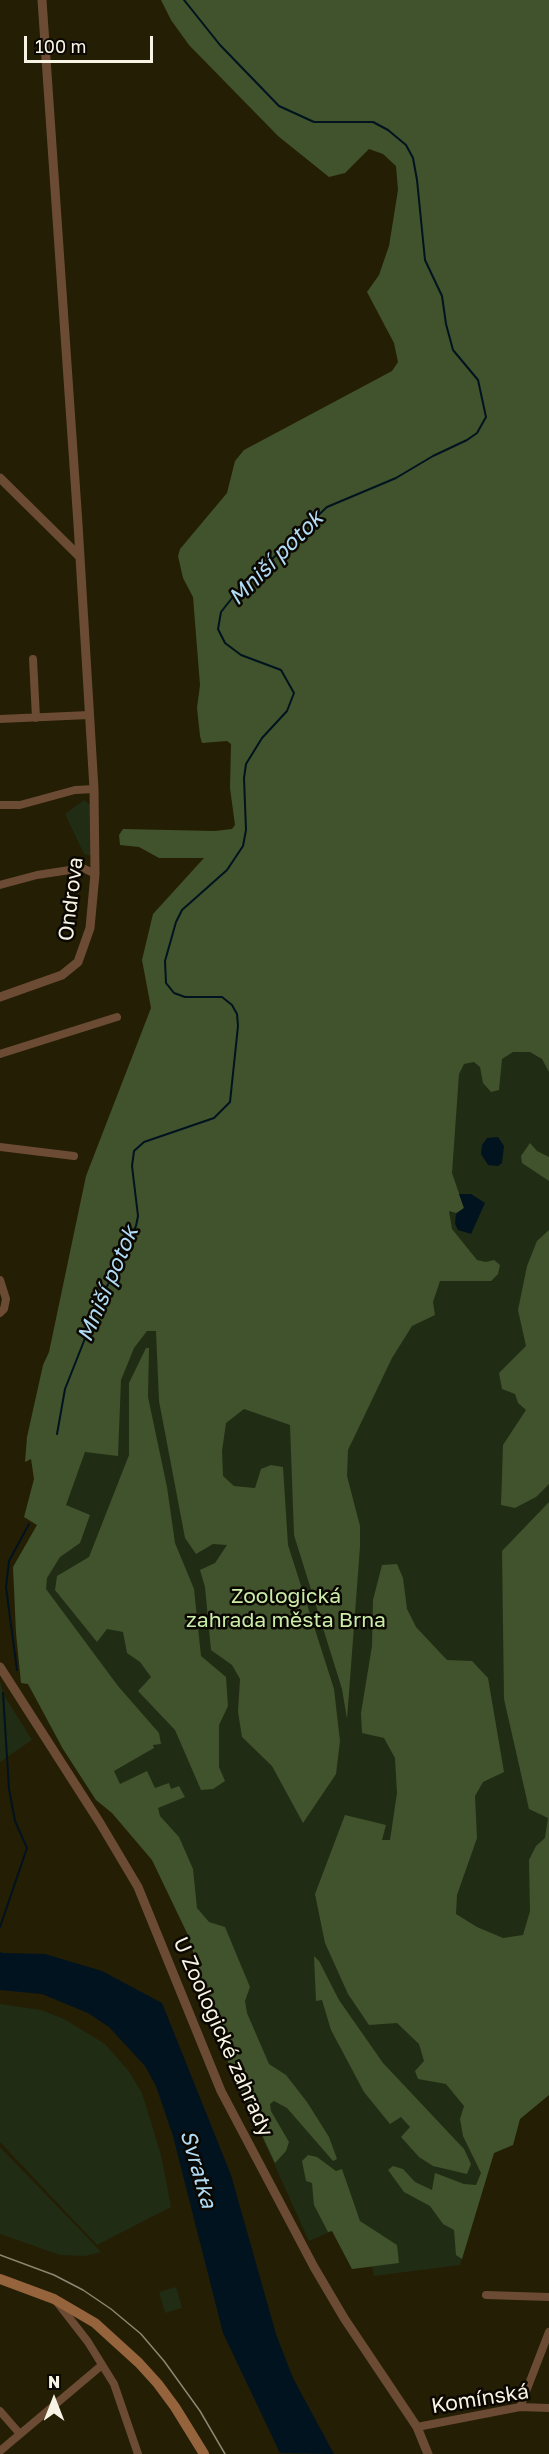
<!DOCTYPE html>
<html>
<head>
<meta charset="utf-8">
<style>
	body { margin:0 }
	#map { position:relative; width:549px; height:2454px; overflow:hidden; background:#241e05; font-family:"Golos Text",sans-serif }
	canvas { display:block }
	.north { position:absolute; left:24px; top:2370px; width:60px; height:60px; -webkit-text-stroke:4px #0b0802; paint-order:stroke; rotate:0deg; font-size:16px; font-weight:700; line-height:24px; text-align:center; color:#f8f4e5 }
	.north::after { content:''; display:block; margin:auto; width:21px; height:27px; background:#f8f4e5; clip-path:polygon(50% 0,100% 100%,50% 72%,0 100%) }
	.scale { position:absolute; left:24px; top:36px; width:129px; height:27px; box-sizing:border-box; border:3px solid #f8f4e5; border-top:0; padding-left:8px; font-size:18px; line-height:21px; white-space:nowrap; color:#f8f4e5; -webkit-text-stroke:4px #0b0802; paint-order:stroke }
</style>
</head>
<body>
<div id="map">
<canvas width="549" height="2454"></canvas>
<div class="north">N</div>
<div class="scale">100 m</div>
</div>
<script>
const ctx = document.querySelector('canvas').getContext('2d');
ctx.lineJoin = 'round';
function fill(path, color) { ctx.fillStyle = color; ctx.fill(path, 'evenodd'); }
const poly = rows => new Path2D(rows.map(r => 'M' + r).join(''));
function strokePath(path, color, width, dash) { ctx.strokeStyle = color; ctx.lineWidth = width; ctx.lineCap = dash ? 'butt' : 'round'; ctx.setLineDash(dash || []); ctx.stroke(path); }
function write(font, color, halo, rows, align = 'center') {
  ctx.font = font + ' "Golos Text",sans-serif'; ctx.lineWidth = 5; ctx.setLineDash([]); ctx.textBaseline = 'middle'; ctx.strokeStyle = halo; ctx.fillStyle = color; for (const [text, x, y, turn = 0] of rows) {
    ctx.save(); ctx.translate(x, y); ctx.rotate((+turn || 0) * Math.PI / 180); ctx.textAlign = isNaN(turn) ? turn : align; if (halo) ctx.strokeText(text, 0, 0); ctx.fillText(text, 0, 0); ctx.restore();
  }
}
fill(poly([
	[84,800,90,805,91,856,84,854,65,814],
	[549,1023,549,2095,520,2119,513,2145,494,2153,460,2265,374,2276,372,2267,352,2269,332,2231,309,2241,227,2060,222,2028,210,2005,187,1933,152,1860,112,1813,96,1800,63,1749,28,1684,21,1683,13,1567,37,1525,33,1523,75,1400,449,1029],
	[0,1682,4,1695,32,1740,0,1762],
	[0,2004,41,2010,64,2019,105,2044,128,2070,142,2093,161,2155,171,2207,97,2245,0,2142],
	[0,2147,85,2235,101,2252,86,2256,60,2255,0,2234],
	[176,2287,182,2308,165,2313,159,2292]
]), '#212c14');
fill(poly([
	[161,0,549,0,549,1072,542,1059,530,1052,513,1052,502,1059,499,1090,491,1092,483,1083,480,1067,474,1062,464,1064,459,1074,452,1173,464,1208,456,1213,449,1211,452,1229,477,1260,486,1262,494,1260,500,1265,498,1274,491,1281,440,1281,433,1302,435,1315,412,1326,392,1358,348,1450,347,1476,360,1526,360,1547,347,1719,342,1689,294,1535,290,1425,244,1409,226,1423,222,1451,223,1476,234,1486,255,1488,261,1469,271,1465,283,1467,288,1545,334,1689,340,1741,336,1774,303,1823,272,1766,242,1737,238,1712,240,1679,232,1665,211,1650,205,1587,200,1570,215,1563,227,1545,213,1544,196,1554,185,1538,159,1401,156,1331,147,1331,134,1348,121,1380,118,1456,85,1452,66,1505,90,1515,80,1543,60,1557,47,1578,46,1589,118,1686,159,1733,161,1744,153,1745,154,1748,114,1771,120,1784,147,1771,155,1788,169,1783,171,1789,179,1786,185,1797,158,1808,160,1816,179,1837,193,1869,197,1908,209,1922,225,1927,250,1987,245,2001,247,2013,269,2064,286,2075,307,2102,329,2137,337,2159,333,2161,287,2108,274,2101,270,2104,271,2111,289,2142,286,2151,275,2163,227,2060,222,2028,210,2005,187,1933,152,1860,112,1813,96,1800,63,1749,28,1684,21,1683,16,1633,13,1567,37,1525,24,1517,34,1479,31,1459,25,1462,27,1437,43,1365,49,1352,86,1176,151,1008,142,960,153,914,204,858,159,858,139,847,120,845,119,835,123,829,215,831,232,829,235,825,230,788,231,744,227,741,202,743,200,736,197,708,200,685,193,597,183,578,178,556,180,549,227,493,235,461,244,450,392,371,398,362,394,343,367,292,379,275,389,246,398,190,396,166,383,154,369,149,345,173,329,177,278,136,189,45,171,20],
	[530,1143,537,1151,549,1157,549,1181,522,1163,521,1156],
	[549,1230,549,1484,536,1497,515,1508,501,1505,503,1445,526,1410,518,1403,515,1394,502,1389,499,1373,526,1346,518,1310,527,1266,537,1241],
	[146,1348,149,1348,148,1397,167,1487,175,1543,194,1589,201,1656,226,1677,228,1706,219,1725,219,1767,225,1781,213,1789,201,1790,175,1730,138,1691,151,1677,140,1662,127,1653,123,1632,107,1629,97,1642,55,1590,57,1576,89,1557,129,1455,129,1383],
	[549,1502,549,2095,520,2119,513,2145,494,2153,462,2259,456,2255,454,2230,443,2224,430,2206,404,2192,388,2170,393,2166,403,2169,415,2182,432,2190,435,2173,464,2184,476,2185,481,2173,463,2136,460,2119,464,2106,446,2084,418,2079,415,2071,424,2061,419,2044,397,2023,369,2025,348,1994,325,1943,315,1894,345,1815,386,1825,382,1840,390,1840,397,1793,395,1758,384,1738,362,1733,361,1713,372,1646,373,1600,382,1565,397,1564,403,1578,407,1609,416,1627,447,1660,472,1661,488,1678,504,1772,483,1782,475,1796,477,1838,457,1895,456,1914,477,1927,503,1938,523,1935,530,1911,529,1860,536,1846,545,1838,548,1818,529,1809,504,1699,502,1551],
	[314,1956,319,1961,339,2000,383,2063,464,2149,471,2164,467,2174,433,2166,419,2157,401,2137,410,2127,401,2117,390,2124,364,2092,331,2030,322,2000,316,2001],
	[308,2155,317,2157,336,2171,342,2169,360,2221,397,2245,399,2263,352,2269,332,2231,328,2232,314,2205,312,2183,306,2181,302,2161]
]), '#40532c');
fill(poly([
	[498,1137,504,1146,502,1163,498,1166,488,1165,481,1154,482,1145,487,1138],
	[459,1194,471,1194,485,1203,471,1234,458,1230,455,1224,456,1214,464,1208],
	[0,1951,2,1953,45,1954,102,1971,162,2003,231,2175,276,2334,293,2378,334,2454,280,2453,223,2333,173,2136,156,2086,145,2066,109,2027,88,2013,42,1994,0,1990]
]), '#00131f');
strokePath(poly([
	[57,1434,65,1389,99,1303,136,1226,138,1216,132,1166,134,1151,144,1142,214,1118,230,1102,238,1026,237,1014,232,1005,222,997,185,997,174,993,166,983,165,961,176,922,182,910,227,870,243,846,246,830,244,778,246,764,262,738,287,711,294,693,281,670,241,655,225,643,218,629,221,612,236,593,327,507,396,478,433,456,467,440,477,433,486,417,478,380,453,350,446,324,442,296,425,260,417,180,413,158,406,145,388,130,373,122,314,122,279,106,220,45,184,0],
	[17,1670,6,1587,9,1561,29,1524],
	[0,1927,27,1848,15,1821,9,1789,3,1693]
]), '#00131f', 2);
strokePath(poly([
	[33,659,36,718],
	[0,719,89,715],
	[0,805,20,805,75,790,94,789],
	[0,885,37,875,83,868,95,874],
	[0,1054,117,1017],
	[0,1147,74,1156],
	[0,1280,6,1299,4,1309,0,1313],
	[486,2295,549,2297],
	[57,2302,88,2342,114,2384,138,2454],
	[520,2407,549,2332],
	[0,2411,20,2434],
	[417,2427,520,2407,549,2408],
	[0,2451,102,2365]
]), '#6b4b33', 8);
strokePath(poly([
	[0,478,79,556],
	[0,997,62,975,78,962,90,928,95,874,94,789,78,524,42,0],
	[0,1667,100,1823,138,1887,221,2091,314,2267,344,2318,417,2427,428,2454]
]), '#6b4b33', 9);
strokePath(poly([
	[0,2279,54,2299,95,2323,139,2363,158,2384,175,2407,204,2454]
]), '#96643c', 10);
strokePath(poly([
	[0,2255,54,2275,83,2290,111,2309,141,2334,164,2361,200,2411,225,2454]
]), '#8c8772', 1.5);
write('21px', '#f8f4e5', '#0b0802', [
	["Ondrova",71,899,-83],
	["U Zoologické zahrady",223,2037,66],
	["Komínská",480,2399,-9]
]);
write('21px', '#caeca9', '#0b0802', [
	["Zoologická",286,1596],
	["zahrada města Brna",286,1620]
]);
write('italic 22px', '#b1dbf5', '#0b0802', [
	["Mniší potok",276,558,-45],
	["Mniší potok",108,1284,-67],
	["Svratka",198,2169,74]
]);
</script>
</body>
</html>
